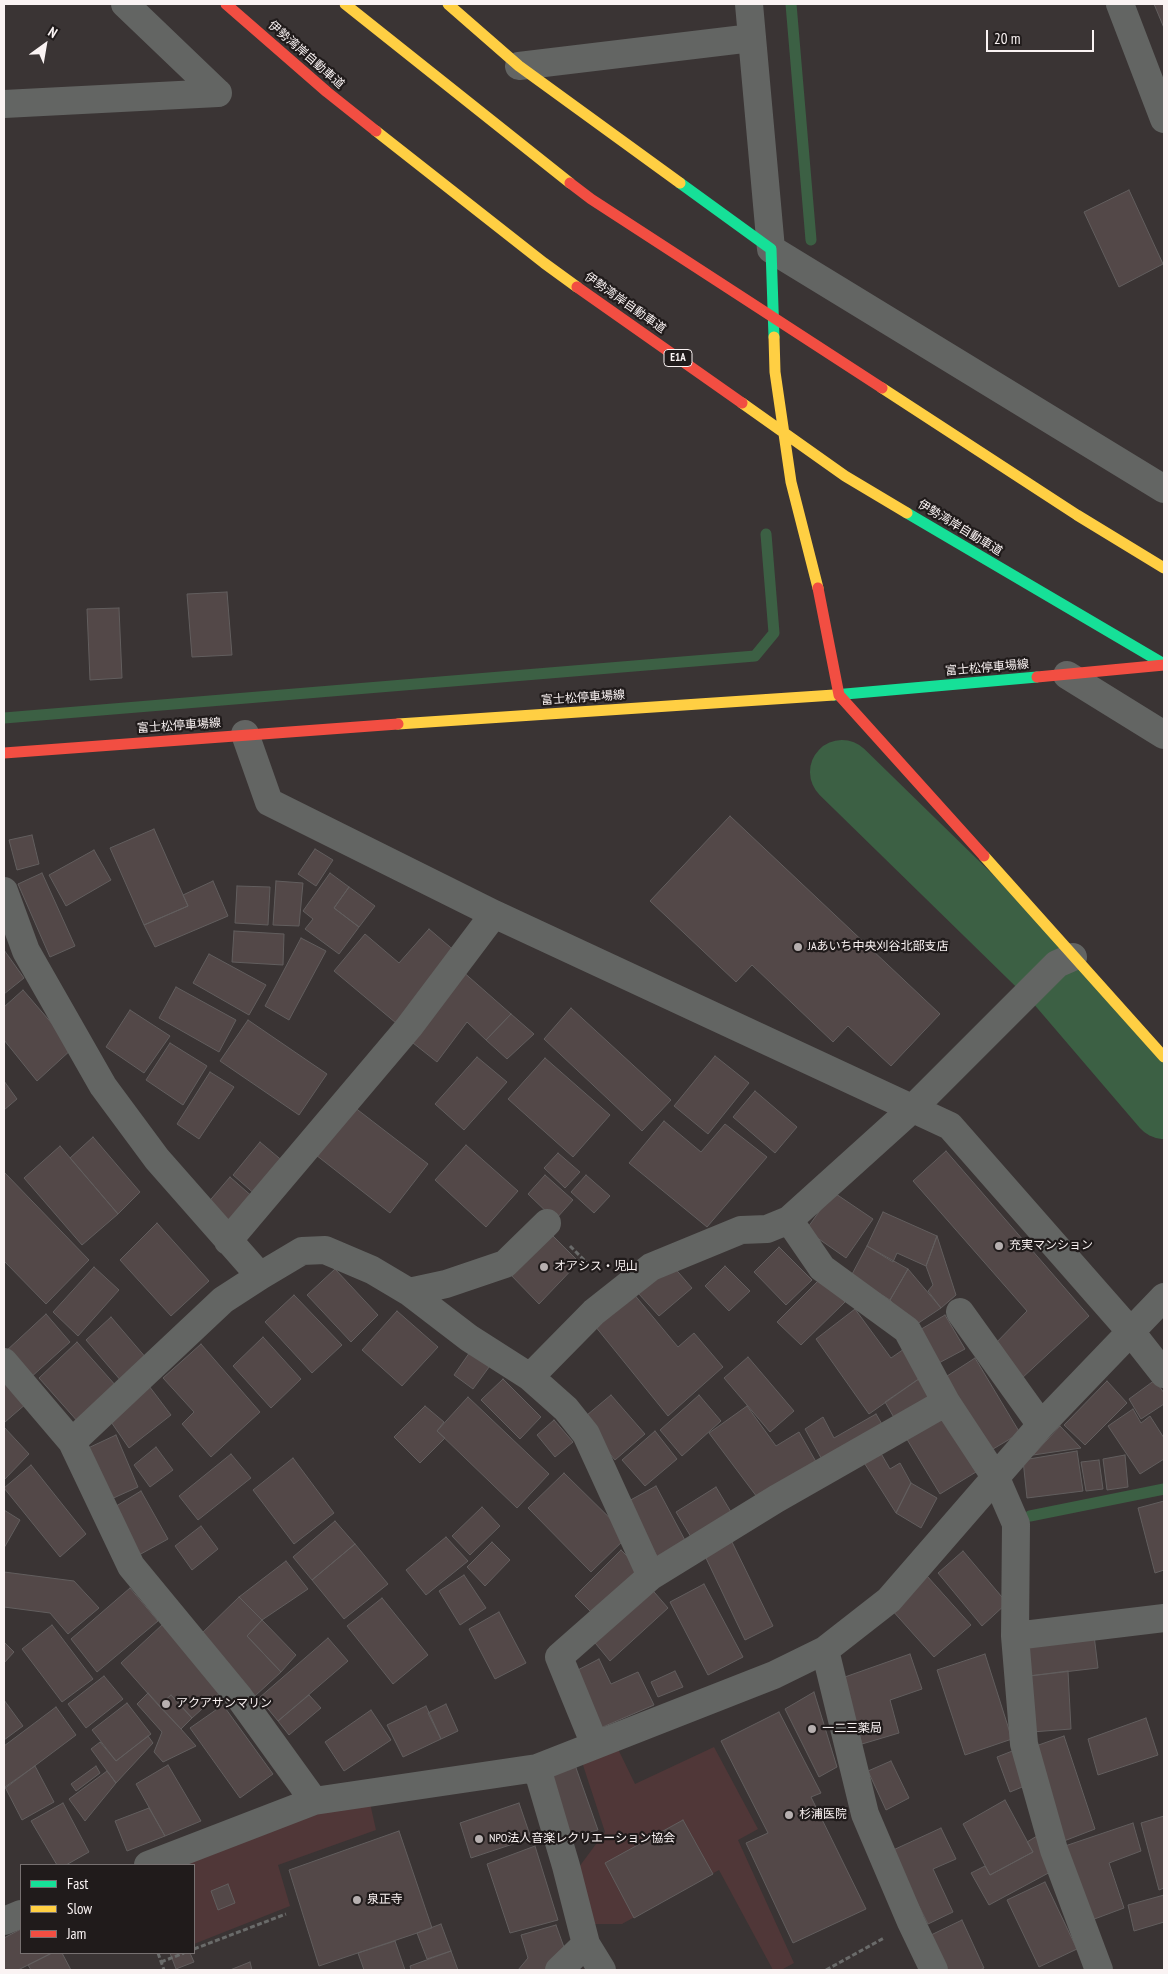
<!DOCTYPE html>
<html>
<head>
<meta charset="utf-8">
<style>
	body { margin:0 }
	#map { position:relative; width:1168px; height:1974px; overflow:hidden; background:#3a3434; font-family:"PT Sans Narrow",sans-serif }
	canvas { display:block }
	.frame { position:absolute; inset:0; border:5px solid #faf3f3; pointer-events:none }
	.legend { position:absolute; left:20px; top:1864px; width:175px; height:90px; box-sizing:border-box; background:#201b1b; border:1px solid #777171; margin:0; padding:6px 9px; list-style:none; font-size:15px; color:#faf3f3 }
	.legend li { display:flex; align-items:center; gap:10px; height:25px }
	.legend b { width:25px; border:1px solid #777171 }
	.north { position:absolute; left:20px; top:20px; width:50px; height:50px; -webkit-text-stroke:4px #201b1b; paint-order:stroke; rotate:32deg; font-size:14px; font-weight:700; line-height:20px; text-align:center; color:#faf3f3 }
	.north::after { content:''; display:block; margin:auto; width:18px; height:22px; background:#faf3f3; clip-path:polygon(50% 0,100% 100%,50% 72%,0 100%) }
	.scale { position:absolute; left:986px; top:30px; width:108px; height:22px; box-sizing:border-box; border:2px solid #faf3f3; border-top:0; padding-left:6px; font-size:15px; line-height:18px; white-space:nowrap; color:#faf3f3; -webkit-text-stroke:4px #201b1b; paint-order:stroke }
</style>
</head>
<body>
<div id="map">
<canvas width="1168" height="1974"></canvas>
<div class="frame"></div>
<ul class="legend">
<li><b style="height:6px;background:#16e098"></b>Fast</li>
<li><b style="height:6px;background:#ffcf43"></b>Slow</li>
<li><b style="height:6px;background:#f24e42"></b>Jam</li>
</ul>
<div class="north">N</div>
<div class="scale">20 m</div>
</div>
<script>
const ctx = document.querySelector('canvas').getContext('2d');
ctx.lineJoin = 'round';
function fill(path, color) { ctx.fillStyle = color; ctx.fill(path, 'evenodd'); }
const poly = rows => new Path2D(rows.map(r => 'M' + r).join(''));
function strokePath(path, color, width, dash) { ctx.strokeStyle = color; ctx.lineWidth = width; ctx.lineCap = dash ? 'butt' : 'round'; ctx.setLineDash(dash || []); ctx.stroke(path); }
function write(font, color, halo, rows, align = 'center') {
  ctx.font = font + ' "PT Sans Narrow","Noto Sans JP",sans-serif'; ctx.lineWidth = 4.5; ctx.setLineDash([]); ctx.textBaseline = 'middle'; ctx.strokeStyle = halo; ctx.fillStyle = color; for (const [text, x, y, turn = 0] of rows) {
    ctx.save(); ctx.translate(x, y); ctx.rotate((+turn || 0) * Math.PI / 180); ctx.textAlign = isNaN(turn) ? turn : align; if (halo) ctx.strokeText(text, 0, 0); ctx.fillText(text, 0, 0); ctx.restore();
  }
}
fill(poly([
	[617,1747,635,1784,714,1747,758,1829,738,1840,794,1963,781,1970,773,1970,719,1870,622,1924,595,1924,579,1867,605,1832,581,1759],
	[370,1803,376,1830,278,1865,290,1906,194,1944,194,1865,172,1865,313,1811]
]), '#503738');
strokePath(poly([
	[791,4,811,240],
	[4,718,755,656,774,633,766,534],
	[1030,1516,1164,1489]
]), '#3c6044', 11);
strokePath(poly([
	[842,772,1057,982,1164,1107]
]), '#3c6044', 64);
const building = poly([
	[1154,4,1164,4,1164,28,1154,4],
	[1129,190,1163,264,1119,287,1084,212,1129,190],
	[227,592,232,655,192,657,187,594,227,592],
	[119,608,122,678,90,680,87,609,119,608],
	[730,816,940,1014,891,1066,848,1026,833,1042,752,965,736,982,650,901,730,816],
	[154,829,188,906,144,925,110,848,154,829],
	[32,835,39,864,17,870,9,840,32,835],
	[315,849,333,860,316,886,298,874,315,849],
	[94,850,111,880,66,906,49,875,94,850],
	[42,873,75,946,50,957,18,884,42,873],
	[330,873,349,887,334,908,359,927,339,954,305,929,313,919,303,911,330,873],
	[213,881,228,916,155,947,144,925,188,906,183,895,213,881],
	[276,881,303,883,299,926,273,925,276,881],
	[237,886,270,887,268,925,235,923,237,886],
	[349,887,375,906,359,927,334,908,349,887],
	[429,929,457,953,396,1023,334,971,365,934,399,963,429,929],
	[234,931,284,934,283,965,232,962,234,931],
	[301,938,326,951,289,1020,265,1006,301,938],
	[4,950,24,978,4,994,4,950],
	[209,954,266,985,249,1015,193,983,209,954],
	[461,970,511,1014,486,1040,467,1022,437,1062,408,1039,461,970],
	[176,987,236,1020,219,1052,159,1018,176,987],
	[23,990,73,1048,37,1081,4,1040,4,1007,23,990],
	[571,1008,671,1100,642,1131,544,1039,571,1008],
	[130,1010,170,1036,144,1073,106,1047,130,1010],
	[511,1014,534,1034,507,1059,486,1040,511,1014],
	[248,1020,327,1074,299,1115,220,1061,248,1020],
	[170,1043,207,1066,183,1105,146,1080,170,1043],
	[715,1056,749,1083,708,1134,674,1106,715,1056],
	[477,1057,507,1082,464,1130,435,1104,477,1057],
	[545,1058,610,1115,573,1157,508,1099,545,1058],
	[210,1072,234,1087,199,1139,177,1124,210,1072],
	[4,1081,17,1099,4,1110,4,1081],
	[755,1091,797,1127,775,1153,733,1117,755,1091],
	[354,1107,428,1164,390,1213,316,1155,354,1107],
	[664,1121,701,1152,725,1124,767,1157,707,1227,629,1163,664,1121],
	[93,1137,140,1192,118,1214,70,1158,93,1137],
	[260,1142,285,1163,257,1196,233,1175,260,1142],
	[466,1145,518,1191,486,1227,435,1180,466,1145],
	[60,1146,118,1214,82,1245,24,1178,60,1146],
	[946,1151,1089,1316,1021,1379,992,1347,1027,1311,913,1181,946,1151],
	[558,1153,580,1172,565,1188,544,1168,558,1153],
	[4,1172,89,1260,46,1304,4,1261,4,1172],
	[545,1175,573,1200,555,1220,528,1194,545,1175],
	[586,1175,610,1196,594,1213,571,1192,586,1175],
	[230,1177,255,1199,232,1227,206,1205,230,1177],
	[833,1192,873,1219,846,1258,806,1230,833,1192],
	[883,1212,937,1236,926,1266,897,1253,893,1262,867,1246,883,1212],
	[157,1223,209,1281,171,1316,120,1260,157,1223],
	[548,1231,579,1262,539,1304,508,1272,548,1231],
	[937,1236,956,1295,941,1308,928,1291,933,1285,926,1266,937,1236],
	[867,1246,908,1269,890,1300,851,1276,867,1246],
	[779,1247,812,1280,786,1305,754,1272,779,1247],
	[672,1265,692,1288,659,1316,638,1293,672,1265],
	[725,1266,750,1291,729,1311,705,1286,725,1266],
	[94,1267,119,1290,78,1336,53,1312,94,1267],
	[335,1269,378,1315,351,1342,307,1295,335,1269],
	[908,1269,941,1308,914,1326,890,1300,908,1269],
	[821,1278,845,1302,801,1345,777,1322,821,1278],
	[633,1293,678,1347,694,1333,723,1367,668,1416,595,1326,633,1293],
	[294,1295,342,1345,312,1373,265,1322,294,1295],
	[855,1309,891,1358,904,1349,923,1376,869,1414,816,1339,855,1309],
	[397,1311,438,1347,402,1386,362,1350,397,1311],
	[46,1314,70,1342,29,1379,5,1352,46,1314],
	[945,1315,965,1349,937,1364,918,1331,945,1315],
	[111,1317,147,1359,122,1382,86,1340,111,1317],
	[263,1337,301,1379,271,1408,233,1366,263,1337],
	[77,1342,117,1387,79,1423,39,1378,77,1342],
	[201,1344,260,1412,211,1457,182,1424,194,1412,163,1378,201,1344],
	[472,1349,492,1363,473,1389,454,1375,472,1349],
	[748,1357,794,1411,770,1432,724,1378,748,1357],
	[975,1358,1020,1433,988,1452,944,1378,975,1358],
	[923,1376,935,1400,896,1421,885,1402,923,1376],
	[4,1378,27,1403,5,1422,4,1420,4,1378],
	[503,1379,541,1417,520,1439,481,1400,503,1379],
	[1155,1380,1164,1393,1164,1404,1141,1419,1129,1399,1155,1380],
	[1107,1381,1127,1403,1085,1445,1064,1425,1107,1381],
	[149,1386,171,1415,129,1448,109,1419,149,1386],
	[611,1395,645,1434,615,1460,581,1420,611,1395],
	[699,1395,721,1421,682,1456,660,1430,699,1395],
	[468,1397,549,1474,517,1508,437,1431,468,1397],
	[425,1406,444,1422,437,1431,445,1438,420,1463,394,1437,425,1406],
	[747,1406,776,1446,799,1432,819,1467,760,1501,709,1433,747,1406],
	[1133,1409,1141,1423,1150,1416,1164,1438,1164,1459,1140,1474,1108,1426,1133,1409],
	[876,1414,886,1431,825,1465,805,1429,823,1417,834,1438,876,1414],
	[941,1414,976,1472,940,1494,905,1436,941,1414],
	[554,1420,573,1442,555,1457,537,1435,554,1420],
	[1060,1426,1081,1448,1033,1455,1060,1426],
	[4,1427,29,1454,4,1480,4,1427],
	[655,1431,677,1459,645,1486,622,1460,655,1431],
	[116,1435,138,1487,109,1500,86,1449,116,1435],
	[156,1447,173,1470,150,1487,134,1465,156,1447],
	[879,1450,890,1469,900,1463,911,1483,896,1513,863,1461,879,1450],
	[1077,1451,1083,1491,1027,1498,1023,1460,1077,1451],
	[231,1454,251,1478,198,1520,179,1496,231,1454],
	[1125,1455,1128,1487,1107,1490,1103,1459,1125,1455],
	[293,1458,334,1513,294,1544,253,1490,293,1458],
	[1099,1460,1103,1489,1086,1491,1081,1462,1099,1460],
	[31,1465,86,1534,60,1557,4,1488,31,1465],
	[564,1473,628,1536,591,1572,528,1508,564,1473],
	[911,1483,937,1498,921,1528,896,1513,911,1483],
	[656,1486,687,1544,659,1560,627,1502,656,1486],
	[716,1487,734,1517,694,1542,676,1512,716,1487],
	[141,1491,168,1539,139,1555,113,1508,141,1491],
	[1164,1501,1164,1570,1155,1573,1138,1508,1164,1501],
	[482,1507,500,1526,470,1555,452,1536,482,1507],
	[4,1510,20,1520,4,1548,4,1510],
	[335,1521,355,1544,312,1580,293,1557,335,1521],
	[201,1526,218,1549,192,1570,175,1546,201,1526],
	[446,1537,468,1561,426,1595,406,1570,446,1537],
	[492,1542,510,1560,485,1586,467,1567,492,1542],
	[732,1542,773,1626,745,1640,705,1556,732,1542],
	[355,1544,388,1584,344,1619,312,1580,355,1544],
	[621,1550,641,1570,595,1616,575,1596,621,1550],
	[963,1551,1007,1603,982,1626,938,1573,963,1551],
	[286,1561,308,1589,262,1620,239,1597,286,1561],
	[4,1572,74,1581,99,1608,68,1634,50,1613,4,1607,4,1572],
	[464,1575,486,1608,460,1625,439,1591,464,1575],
	[927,1576,971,1625,934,1657,891,1609,927,1576],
	[704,1584,743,1657,708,1675,670,1602,704,1584],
	[648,1585,668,1608,610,1661,591,1638,648,1585],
	[130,1588,158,1621,97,1672,71,1639,130,1588],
	[239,1597,262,1620,247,1636,281,1672,255,1696,199,1636,239,1597],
	[382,1598,428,1655,393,1684,347,1626,382,1598],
	[499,1612,526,1663,495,1679,469,1629,499,1612],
	[262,1620,296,1655,281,1672,247,1636,262,1620],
	[163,1624,223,1690,192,1718,171,1695,159,1706,121,1663,163,1624],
	[52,1625,93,1679,62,1702,22,1649,52,1625],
	[1094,1635,1098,1668,1029,1676,1025,1644,1094,1635],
	[328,1638,348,1661,278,1721,259,1698,328,1638],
	[4,1642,14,1652,4,1663,4,1642],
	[910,1654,922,1689,890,1700,899,1733,862,1744,842,1678,910,1654],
	[985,1654,1012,1739,965,1755,937,1670,985,1654],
	[599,1659,611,1684,638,1672,654,1705,598,1729,574,1672,599,1659],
	[675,1671,683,1687,658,1697,651,1682,675,1671],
	[1068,1671,1071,1729,1032,1732,1029,1676,1068,1671],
	[104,1676,123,1699,86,1728,68,1704,104,1676],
	[814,1692,837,1767,819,1777,785,1709,814,1692],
	[148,1693,181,1729,196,1746,163,1762,154,1752,162,1732,137,1704,148,1693],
	[171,1695,192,1718,181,1729,159,1706,171,1695],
	[309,1695,321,1708,289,1735,278,1721,309,1695],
	[4,1700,23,1726,4,1740,4,1700],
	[127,1703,151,1734,116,1761,92,1730,127,1703],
	[446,1704,458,1731,441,1739,428,1713,446,1704],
	[223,1705,273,1774,240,1798,190,1728,223,1705],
	[426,1706,441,1739,403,1757,387,1725,426,1706],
	[56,1707,76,1735,4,1789,4,1746,56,1707],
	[371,1710,391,1740,344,1771,325,1742,371,1710],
	[779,1712,821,1793,811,1797,866,1909,793,1943,746,1843,768,1833,721,1741,779,1712],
	[1146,1718,1158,1755,1098,1775,1088,1739,1146,1718],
	[148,1736,153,1743,116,1783,91,1749,100,1742,116,1761,148,1736],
	[1064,1736,1095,1829,1064,1841,1033,1747,1064,1736],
	[1015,1750,1027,1785,1010,1792,997,1757,1015,1750],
	[891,1761,909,1798,886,1810,868,1771,891,1761],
	[168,1765,201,1821,165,1836,136,1784,168,1765],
	[575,1765,598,1830,567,1839,546,1775,575,1765],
	[35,1766,54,1802,22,1820,5,1787,35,1766],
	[96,1766,100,1773,76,1791,71,1784,96,1766],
	[107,1771,116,1783,85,1821,69,1799,107,1771],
	[1005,1800,1033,1852,990,1875,963,1824,1005,1800],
	[63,1803,89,1852,66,1865,57,1865,31,1821,63,1803],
	[519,1803,531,1838,471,1858,460,1823,519,1803],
	[149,1808,165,1836,127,1851,115,1821,149,1808],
	[1164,1816,1164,1888,1159,1890,1141,1823,1164,1816],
	[683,1820,713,1874,634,1918,605,1863,683,1820],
	[1133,1823,1141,1851,1109,1863,1124,1908,1089,1921,1065,1846,1133,1823],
	[941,1828,956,1859,933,1869,953,1912,928,1924,891,1851,941,1828],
	[399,1831,432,1928,319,1966,289,1870,399,1831],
	[1037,1836,1054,1870,989,1905,971,1873,985,1866,990,1875,1033,1852,1027,1842,1037,1836],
	[535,1846,558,1920,510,1933,487,1864,535,1846],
	[1045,1882,1077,1949,1039,1967,1007,1900,1045,1882],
	[228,1884,235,1903,218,1910,211,1891,228,1884],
	[1164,1895,1164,1922,1134,1931,1128,1905,1164,1895],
	[962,1920,984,1968,980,1970,947,1970,931,1935,962,1920],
	[441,1924,451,1951,427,1959,417,1933,441,1924],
	[556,1925,565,1950,547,1970,518,1970,528,1958,521,1935,556,1925],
	[21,1929,21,1953,52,1953,18,1970,4,1970,4,1938,21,1929],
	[395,1941,405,1970,364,1970,358,1953,395,1941],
	[451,1951,458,1970,411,1970,410,1966,451,1951],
	[52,1953,62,1953,71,1970,31,1970,28,1965,52,1953],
	[170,1953,190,1953,194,1962,176,1969,170,1953],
	[250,1962,252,1970,230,1970,250,1962]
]);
fill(building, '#534848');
strokePath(building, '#625e5e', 1);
strokePath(poly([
	[570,1246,594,1270],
	[194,1949,286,1914],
	[158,1953,164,1970],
	[161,1962,184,1953],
	[826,1970,884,1938]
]), '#6a6b6a', 3, [5, 2.5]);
strokePath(poly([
	[125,4,218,93],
	[749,4,771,249,1164,489],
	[1120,4,1164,119],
	[519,66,752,38],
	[4,104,218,93],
	[1067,675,1164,735],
	[245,734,269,802,494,914,950,1126,1131,1332,1164,1374],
	[4,891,26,951,103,1086,157,1159,260,1276,223,1300,72,1442],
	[789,1220,822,1268,907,1330,946,1402,996,1478,1016,1524,1015,1636,1024,1744,1054,1850,1099,1970],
	[228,1241,409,1027,494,914],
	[260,1276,302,1251,325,1250,372,1270,409,1292,469,1338,530,1377,566,1409,586,1434,651,1576],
	[409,1292,446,1284,505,1264,547,1223],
	[960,1312,1041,1425],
	[4,1362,72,1442,131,1566,239,1697,314,1801],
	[530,1377,594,1312,651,1267,741,1230,767,1229,789,1220,912,1109,1057,964,1073,957],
	[1015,1636,1164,1618],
	[825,1650,865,1814,911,1922,934,1970],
	[595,1745,559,1657,651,1576,776,1499,946,1402],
	[537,1768,566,1866,586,1944,602,1970],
	[148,1865,314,1801,537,1768,774,1675,825,1650,889,1600,1041,1425,1164,1297],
	[4,1921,21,1914],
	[559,1970,586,1944]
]), '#636563', 28);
strokePath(poly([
	[680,183,771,249,774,337],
	[907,513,1164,664],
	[834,695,1037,677]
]), '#16e098', 11);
strokePath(poly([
	[345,4,570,183],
	[448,4,519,66,680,183],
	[376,131,544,263,577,287],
	[774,337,775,372,791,482,818,588],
	[882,388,1077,515,1164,568],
	[742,403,845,476,907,513],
	[398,724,834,695],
	[984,856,1164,1057]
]), '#ffcf43', 11);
strokePath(poly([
	[226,4,327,92,376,131],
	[570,183,591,199,882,388],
	[577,287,742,403],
	[818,588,839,695,984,856],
	[1037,677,1164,665],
	[4,753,398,724]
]), '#f24e42', 11);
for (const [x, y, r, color] of [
	[798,947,5,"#b7b0b0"],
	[999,1246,5,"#b7b0b0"],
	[544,1267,5,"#b7b0b0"],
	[166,1704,5,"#b7b0b0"],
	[812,1729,5,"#b7b0b0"],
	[789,1815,5,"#b7b0b0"],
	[479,1839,5,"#b7b0b0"],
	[357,1900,5,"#b7b0b0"]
]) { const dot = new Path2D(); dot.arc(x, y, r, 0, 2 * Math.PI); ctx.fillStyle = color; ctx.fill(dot); strokePath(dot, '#201b1b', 2); }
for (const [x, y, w] of [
	[678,358,28]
]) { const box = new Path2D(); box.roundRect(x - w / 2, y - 8.5, w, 17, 4); ctx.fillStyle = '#201b1b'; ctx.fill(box); strokePath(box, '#faf3f3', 1); }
write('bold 11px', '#faf3f3', null, [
	["E1A",678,358]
]);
write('12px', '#faf3f3', '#201b1b', [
	["伊勢湾岸自動車道",306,55,41],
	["伊勢湾岸自動車道",625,303,35],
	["伊勢湾岸自動車道",960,528,31],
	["富士松停車場線",987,668,-5],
	["富士松停車場線",583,698,-4],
	["富士松停車場線",179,726,-4]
]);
write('12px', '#faf3f3', '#201b1b', [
	["JAあいち中央刈谷北部支店",808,947],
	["充実マンション",1009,1246],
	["オアシス・児山",554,1267],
	["アクアサンマリン",176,1704],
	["一二三薬局",822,1729],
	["杉浦医院",799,1815],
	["NPO法人音楽レクリエーション協会",489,1839],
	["泉正寺",367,1900]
], 'left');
</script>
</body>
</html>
